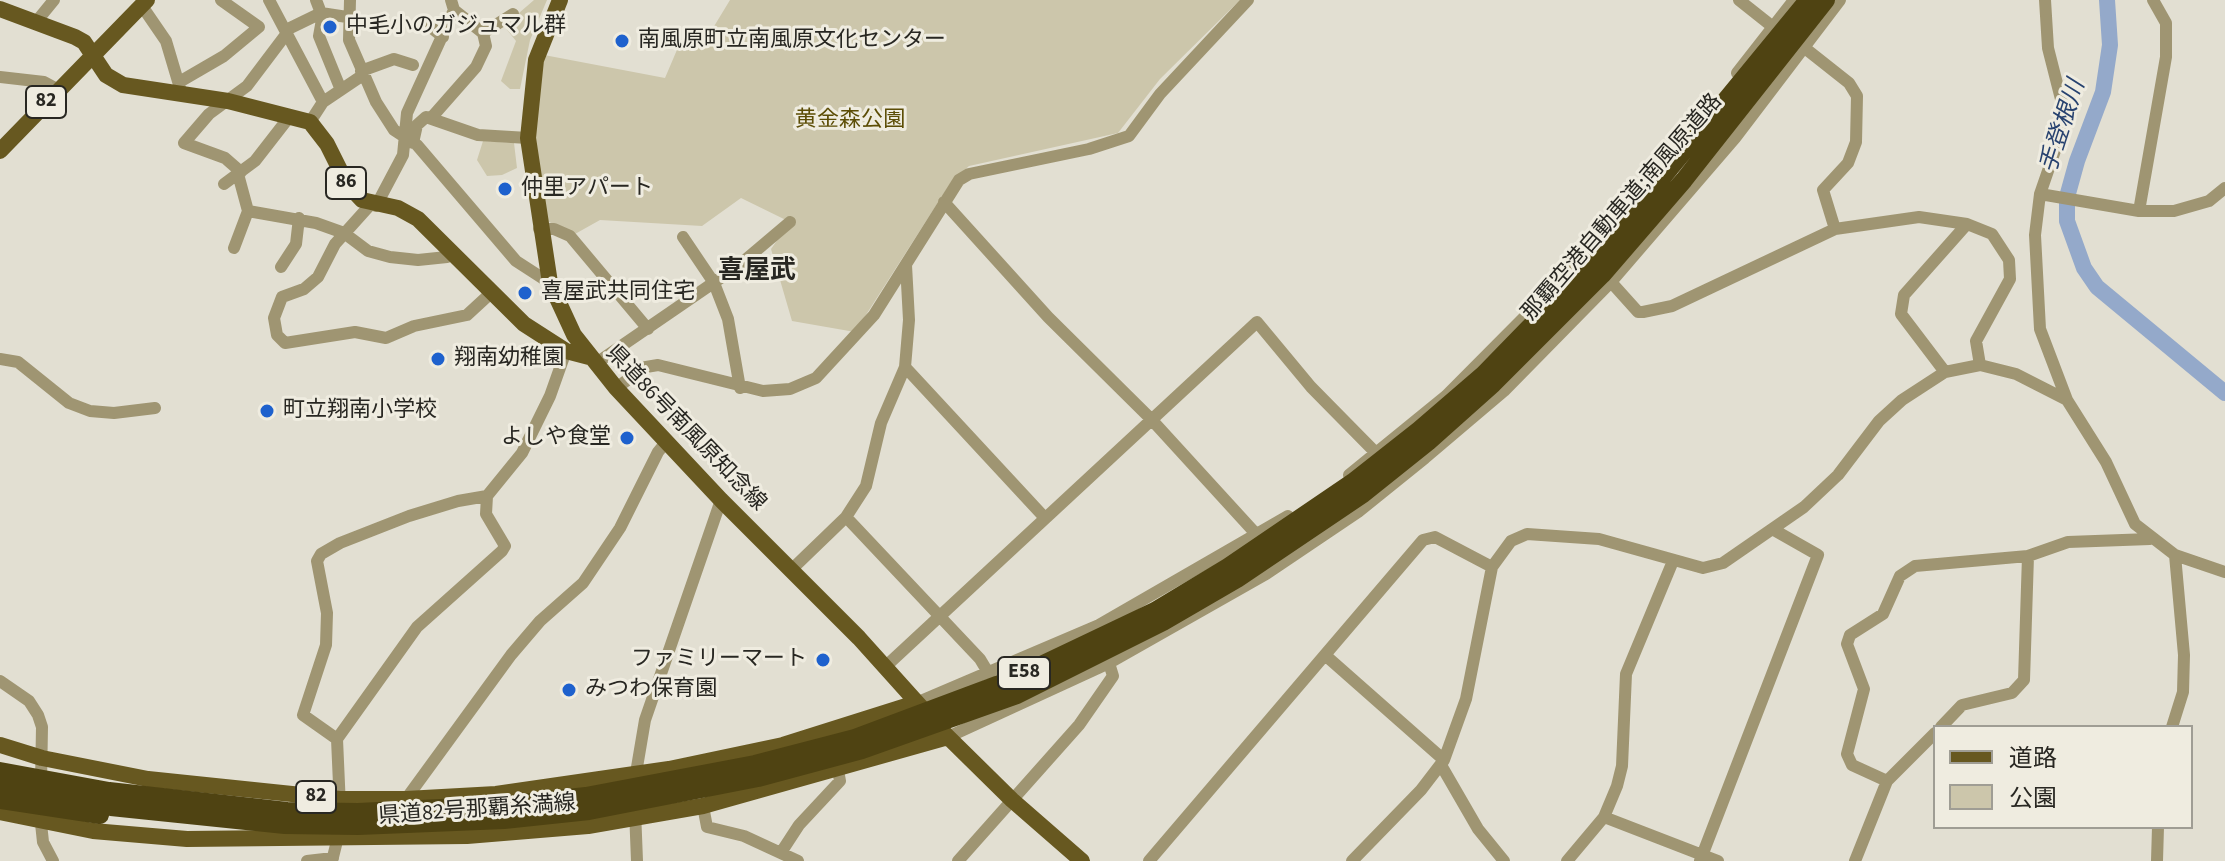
<!DOCTYPE html>
<html>
<head>
<meta charset="utf-8">
<style>
	body { margin:0 }
	#map { position:relative; width:2225px; height:861px; overflow:hidden; background:#e2dfd2; font-family:"Source Sans 3","Noto Sans JP",sans-serif }
	canvas { display:block }
	.legend { position:absolute; left:1933px; top:725px; width:260px; height:104px; box-sizing:border-box; background:#efece0; border:2px solid #9f9d94; margin:0; padding:10px 14px; list-style:none; font-size:24px; color:#282722 }
	.legend li { display:flex; align-items:center; gap:16px; height:40px }
	.legend b { width:40px; border:2px solid #9f9d94 }
</style>
</head>
<body>
<div id="map">
<canvas width="2225" height="861"></canvas>
<ul class="legend">
<li><b style="height:10px;background:#675820"></b>道路</li>
<li><b style="height:22px;background:#ccc6ab"></b>公園</li>
</ul>
</div>
<script>
const ctx = document.querySelector('canvas').getContext('2d');
ctx.lineJoin = 'round';
function fill(path, color) { ctx.fillStyle = color; ctx.fill(path, 'evenodd'); }
const poly = rows => new Path2D(rows.map(r => 'M' + r).join(''));
function strokePath(path, color, width, dash) { ctx.strokeStyle = color; ctx.lineWidth = width; ctx.lineCap = dash ? 'butt' : 'round'; ctx.setLineDash(dash || []); ctx.stroke(path); }
function write(font, color, halo, rows, align = 'center') {
  ctx.font = font + ' "Source Sans 3","Noto Sans JP",sans-serif'; ctx.lineWidth = 6; ctx.setLineDash([]); ctx.textBaseline = 'middle'; ctx.strokeStyle = halo; ctx.fillStyle = color; for (const [text, x, y, turn = 0] of rows) {
    ctx.save(); ctx.translate(x, y); ctx.rotate((+turn || 0) * Math.PI / 180); ctx.textAlign = isNaN(turn) ? turn : align; if (halo) ctx.strokeText(text, 0, 0); ctx.fillText(text, 0, 0); ctx.restore();
  }
}
fill(poly([
	[534,0,547,0,530,40,520,89,510,89,501,81,516,41,504,26],
	[730,0,1240,0,1160,79,1118,133,969,166,951,182,855,332,792,321,771,249,790,222,741,198,702,226,600,220,575,234,545,220,535,137,544,55,665,78,685,31,713,28],
	[483,141,514,143,517,168,502,175,487,176,477,160]
]), '#ccc6ab');
strokePath(poly([
	[2107,0,2110,45,2103,92,2077,161,2067,197,2067,221,2084,268,2097,287,2225,393]
]), '#94a9ca', 16);
strokePath(poly([
	[269,0,323,102],
	[316,0,321,13,347,17],
	[350,0,349,40,376,102,394,130,417,145,516,261,550,283],
	[1739,0,1773,27],
	[2045,0,2048,48,2063,107,2059,139,2040,194,2035,235,2040,329,2067,400,2106,462,2135,524,2175,555,2225,572],
	[142,6,166,41,180,88],
	[323,14,319,36,341,90],
	[422,20,443,37],
	[36,22,54,0],
	[286,30,321,13],
	[483,33,513,14],
	[1806,49,1849,83,1857,96,1856,142,1848,163,1823,190,1835,229],
	[361,71,394,59,413,65],
	[1737,73,1794,0],
	[0,77,44,82,57,89],
	[181,81,224,56,259,27,221,0],
	[432,117,476,67,486,46,483,33,454,10],
	[310,122,323,102,363,75],
	[413,143,417,125,426,117,478,135,528,138],
	[241,172,225,158,184,143,209,114,247,86,287,33],
	[224,184,255,161,290,116],
	[2040,194,2139,211,2174,211,2209,201,2225,188],
	[944,202,1048,317,1151,419,1257,535],
	[371,204,335,244,318,277,304,289,282,297,274,318,277,335,285,343,355,332,386,338,414,326,467,315,492,292],
	[376,206,403,155,407,113,454,10,451,0],
	[248,211,316,223,344,233,368,251,390,257,418,260,447,257,451,253],
	[2139,211,2166,57,2166,23,2153,0],
	[539,229,554,229,570,236,648,329],
	[683,237,714,283,728,319,740,388],
	[234,248,248,211,238,174],
	[281,267,296,244,299,218],
	[1611,282,1638,312,1643,312,1672,306,1835,229,1919,217,1967,224,1992,234,2009,260,2010,279,1976,341,1980,365],
	[0,359,18,362,69,403,90,411,114,413,155,408],
	[595,364,738,266,790,222],
	[905,367,1045,518],
	[1945,372,1901,314,1904,295,1967,224],
	[616,388,646,367,658,365,763,391,790,389,816,378,874,315,959,180,969,174,1089,149,1129,136,1160,94,1248,0],
	[1349,475,1446,396,1596,245],
	[846,517,980,659,989,674],
	[790,571,846,517,866,486,881,423,905,367,909,320,906,265],
	[1325,655,1444,760],
	[885,667,1257,322,1311,387,1375,452],
	[0,681,29,701,38,715,42,727,41,783],
	[916,703,1099,625,1288,516],
	[1941,727,1962,705,2012,693,2024,680,2028,556],
	[2172,727,2183,692,2184,655,2175,555],
	[948,737,1109,663,1266,574,1358,512,1425,458,1504,391,1611,282,1735,138,1840,0],
	[337,739,303,715,326,645,327,613,317,561,321,554,340,543,409,516,458,501,487,496],
	[1441,765,1478,829,1504,861],
	[635,779,645,720,721,500],
	[1887,781,1852,765,1847,754,1864,689,1847,644,1850,635,1883,614,1900,576,1915,566,2028,556,2068,542,2150,539],
	[406,799,511,655,540,621,583,583,620,528,658,452,667,441],
	[703,806,707,827,744,836,798,861],
	[340,807,337,739,417,627,502,551,505,546,486,514,487,496,522,453,550,396,566,351],
	[635,810,637,861],
	[40,814,43,842,53,861],
	[1604,817,1718,861],
	[782,851,799,825,840,781,838,770],
	[307,861,333,858],
	[332,861,340,829],
	[958,861,1079,725,1113,676,1109,663],
	[1149,861,1423,540,1435,537,1492,567],
	[1352,861,1421,790,1444,760,1466,699,1492,567,1511,541,1527,534,1599,539,1703,568,1723,563,1804,507,1838,475,1879,421,1902,400,1945,372,1980,365,2016,374,2067,400],
	[1567,861,1604,817,1617,786,1622,766,1626,674,1673,561],
	[1700,861,1818,555,1774,530],
	[1855,861,1887,781,1935,733],
	[2157,861,2158,827]
]), '#9f9572', 12);
strokePath(poly([
	[560,0,536,60,528,138,550,283,574,335,616,388,721,500,859,638,948,737,1012,800,1082,861],
	[0,9,75,37,84,42,106,75,123,85,228,101,310,122,327,144,347,184,362,200,398,208,418,219,524,324,566,351,589,357],
	[0,151,147,0],
	[0,745,42,758,148,779,340,799,406,799,496,794,669,769,783,745,916,703],
	[0,812,93,831,187,839,467,836,588,826,703,806,948,737]
]), '#675820', 16);
strokePath(poly([
	[0,771,109,791,287,811,358,812,503,805,586,796,755,764,855,738,1010,680,1155,611,1228,567,1353,482,1419,430,1484,374,1592,263,1808,0],
	[0,785,111,807,285,825,358,826,504,820,589,811,758,778,862,750,1017,695,1163,622,1237,579,1363,494,1428,442,1493,384,1602,275,1684,180,1826,0],
	[0,800,100,815]
]), '#4f4312', 18);
for (const [x, y, r, color] of [
	[330,27,8,"#1e61cd"],
	[622,41,8,"#1e61cd"],
	[505,189,8,"#1e61cd"],
	[525,293,8,"#1e61cd"],
	[438,359,8,"#1e61cd"],
	[267,411,8,"#1e61cd"],
	[627,438,8,"#1e61cd"],
	[823,660,8,"#1e61cd"],
	[569,690,8,"#1e61cd"]
]) { const dot = new Path2D(); dot.arc(x, y, r, 0, 2 * Math.PI); ctx.fillStyle = color; ctx.fill(dot); strokePath(dot, '#efece0', 3); }
for (const [x, y, w] of [
	[46,102,40],
	[346,183,40],
	[1024,673,52],
	[316,797,40]
]) { const box = new Path2D(); box.roundRect(x - w / 2, y - 16, w, 32, 6); ctx.fillStyle = '#efece0'; ctx.fill(box); strokePath(box, '#282722', 2); }
write('bold 20px', '#282722', null, [
	["82",46,102],
	["86",346,183],
	["E58",1024,673],
	["82",316,797]
]);
write('22px', '#282722', '#efece0', [
	["中毛小のガジュマル群",346,27],
	["南風原町立南風原文化センター",638,41],
	["仲里アパート",521,189],
	["喜屋武共同住宅",541,293],
	["翔南幼稚園",454,359],
	["町立翔南小学校",283,411],
	["よしや食堂",611,438,"right"],
	["ファミリーマート",807,660,"right"],
	["みつわ保育園",585,690]
], 'left');
write('22px', '#5c4d06', '#efece0', [
	["黄金森公園",850,121]
]);
write('22px', '#282722', '#efece0', [
	["那覇空港自動車道;南風原道路",1623,208,-49],
	["県道86号南風原知念線",685,429,46],
	["県道82号那覇糸満線",477,811,-4]
]);
write('italic 24px', '#27426f', '#efece0', [
	["手登根川",2064,127,-72]
]);
write('bold 26px', '#282722', '#efece0', [
	["喜屋武",757,272]
]);
</script>
</body>
</html>
